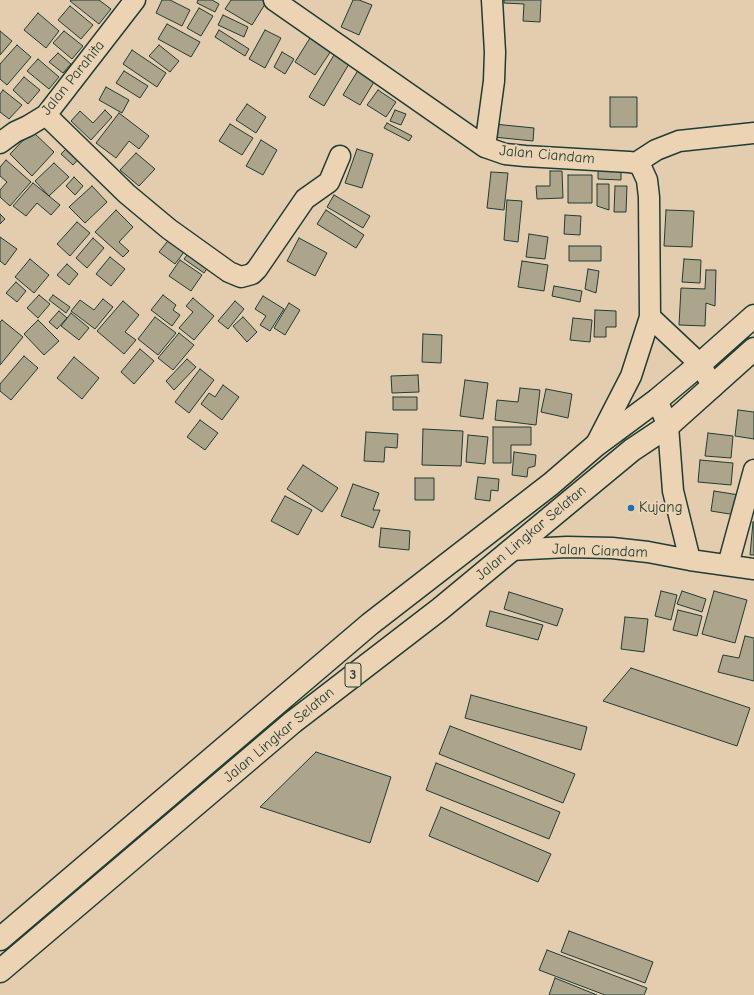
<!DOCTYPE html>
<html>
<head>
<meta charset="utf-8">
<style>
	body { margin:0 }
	canvas { display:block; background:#e4cdaf }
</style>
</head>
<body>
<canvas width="754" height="995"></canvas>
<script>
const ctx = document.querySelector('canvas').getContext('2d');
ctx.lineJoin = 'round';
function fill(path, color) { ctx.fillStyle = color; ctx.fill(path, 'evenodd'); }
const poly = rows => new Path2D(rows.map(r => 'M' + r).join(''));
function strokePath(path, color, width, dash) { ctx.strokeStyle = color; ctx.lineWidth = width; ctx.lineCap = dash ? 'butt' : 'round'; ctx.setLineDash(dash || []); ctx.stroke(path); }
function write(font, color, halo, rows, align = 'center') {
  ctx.font = font + ' "Comic Neue",sans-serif'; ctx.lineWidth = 4; ctx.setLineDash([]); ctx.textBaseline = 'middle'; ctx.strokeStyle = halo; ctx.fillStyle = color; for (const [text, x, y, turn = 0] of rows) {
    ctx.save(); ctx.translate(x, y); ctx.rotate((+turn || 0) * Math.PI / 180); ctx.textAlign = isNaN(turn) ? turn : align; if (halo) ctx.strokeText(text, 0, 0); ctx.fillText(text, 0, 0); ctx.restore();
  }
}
const building = poly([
	[71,0,99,0,111,9,99,24,70,1,71,0],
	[162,0,170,0,190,10,182,26,156,13,162,0],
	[198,0,212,0,219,4,215,12,197,3,198,0],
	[231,0,265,0,267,1,252,25,225,9,231,0],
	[353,0,359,0,372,5,359,35,341,27,353,0],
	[504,0,541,0,540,22,523,21,524,4,504,3,504,0],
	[70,6,93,25,81,39,58,20,70,6],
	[199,8,213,16,201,36,187,28,199,8],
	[38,13,59,31,46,48,24,30,38,13],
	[223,15,248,27,244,37,218,25,223,15],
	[167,24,200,42,191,57,158,39,167,24],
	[219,30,249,49,245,56,215,37,219,30],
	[265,30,281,38,265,68,249,59,265,30],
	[0,31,12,41,0,55,0,31],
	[64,31,83,46,72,59,53,43,64,31],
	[310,38,331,51,315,75,295,62,310,38],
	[17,45,31,57,7,85,0,79,0,64,17,45],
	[159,45,179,61,170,72,149,56,159,45],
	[132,50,166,73,157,87,123,64,132,50],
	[282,52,294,59,285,74,274,67,282,52],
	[58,53,71,64,63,73,49,62,58,53],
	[334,55,349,64,324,106,309,97,334,55],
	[38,59,59,77,49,89,27,71,38,59],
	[360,67,377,77,360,105,343,95,360,67],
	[124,71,148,86,140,98,116,83,124,71],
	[24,77,40,90,28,104,13,90,24,77],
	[106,87,129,100,122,113,99,100,106,87],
	[3,90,22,105,9,119,0,112,0,94,3,90],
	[378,90,396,102,386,117,367,105,378,90],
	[610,97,637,97,637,127,610,127,610,97],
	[247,104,266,117,256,133,236,120,247,104],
	[105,110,112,117,91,140,71,121,80,111,93,123,105,110],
	[395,110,406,114,401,125,390,121,395,110],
	[119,113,149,136,139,149,129,141,116,158,96,143,119,113],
	[387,123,412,136,409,141,384,128,387,123],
	[230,124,253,138,242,155,219,141,230,124],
	[494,124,534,128,533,141,493,137,494,124],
	[32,131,54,152,32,176,10,154,32,131],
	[261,140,277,150,263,175,246,166,261,140],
	[69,146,81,156,73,165,61,154,69,146],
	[357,149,373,154,362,188,345,183,357,149],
	[136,153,155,169,139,186,120,170,136,153],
	[6,160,31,182,10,206,0,197,0,190,7,182,0,176,0,167,6,160],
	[54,163,69,177,49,196,35,181,54,163],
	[598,170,621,171,621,180,598,179,598,170],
	[550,171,562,171,563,198,537,199,536,186,550,186,550,171],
	[491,172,508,173,504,210,487,208,491,172],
	[568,175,592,175,592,203,568,203,568,175],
	[74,177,83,186,75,195,66,186,74,177],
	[33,183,60,205,51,215,37,203,26,216,13,206,33,183],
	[597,184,609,184,609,210,597,206,597,184],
	[92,186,107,202,85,223,69,207,92,186],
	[615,186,627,186,626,212,614,212,615,186],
	[334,195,370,216,363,228,327,207,334,195],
	[507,200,522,201,518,242,504,240,507,200],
	[116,210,133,227,119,242,129,251,123,257,95,232,116,210],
	[326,210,364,235,356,248,317,224,326,210],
	[666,210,694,211,692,247,664,246,666,210],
	[0,214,5,219,0,224,0,214],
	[565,215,581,216,580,235,564,234,565,215],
	[77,222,90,233,70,256,57,244,77,222],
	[529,234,548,237,545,259,526,257,529,234],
	[0,237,17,249,5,265,0,261,0,237],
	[171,237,187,248,175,264,159,252,171,237],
	[93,238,104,248,87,268,76,258,93,238],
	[299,238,327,253,315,276,287,261,299,238],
	[569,246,601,246,601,261,569,261,569,246],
	[190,251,210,264,204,273,184,259,190,251],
	[110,257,125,269,111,286,96,274,110,257],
	[30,259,49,275,34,293,15,277,30,259],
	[684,259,701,260,700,283,682,282,684,259],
	[180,260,202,275,191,291,169,276,180,260],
	[522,261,548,265,544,291,518,287,522,261],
	[67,264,78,274,69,285,57,275,67,264],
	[588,269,599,271,596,293,585,289,588,269],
	[706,270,716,270,715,306,706,303,705,326,679,325,681,288,705,289,706,270],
	[16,282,26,291,17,302,6,293,16,282],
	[554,286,582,291,580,302,552,296,554,286],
	[39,295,50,304,38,318,27,308,39,295],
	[53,295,70,307,66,313,49,300,53,295],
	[163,295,176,305,173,310,180,315,172,326,151,310,163,295],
	[263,296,284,309,270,331,260,325,266,316,255,309,263,296],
	[193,298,214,316,194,340,179,328,193,312,186,306,193,298],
	[103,299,113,307,95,329,71,311,80,300,94,310,103,299],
	[123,301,139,315,125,332,136,340,124,354,97,331,123,301],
	[235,301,244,309,228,329,218,321,235,301],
	[289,303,300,310,285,335,274,328,289,303],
	[595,310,616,311,616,327,606,327,606,337,594,337,595,310],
	[59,311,67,318,57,329,49,322,59,311],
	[71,313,89,328,79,340,61,326,71,313],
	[155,317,176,333,158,355,138,339,155,317],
	[243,317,257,332,247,342,233,326,243,317],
	[573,318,592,320,590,342,570,340,573,318],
	[2,320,23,337,0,365,0,322,2,320],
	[38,320,59,341,44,355,24,334,38,320],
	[179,333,194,345,173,370,158,358,179,333],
	[423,334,442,335,441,363,422,362,423,334],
	[140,349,154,361,134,384,121,372,140,349],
	[24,356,38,368,11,400,0,391,0,384,24,356],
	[74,357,99,378,82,399,57,378,74,357],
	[187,359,196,367,174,390,166,381,187,359],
	[200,369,214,380,189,413,175,402,200,369],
	[418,375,419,392,392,393,391,376,418,375],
	[465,380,488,383,483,419,460,416,465,380],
	[223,385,239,397,222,420,201,404,209,393,215,397,223,385],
	[520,388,540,390,536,425,495,420,497,400,518,402,520,388],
	[546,389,572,394,568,418,541,412,546,389],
	[393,397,417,397,417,410,393,410,393,397],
	[738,410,754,412,754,439,735,436,738,410],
	[200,420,218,433,205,450,187,437,200,420],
	[493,427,531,427,531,445,511,445,511,463,493,463,493,427],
	[423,429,463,431,461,466,422,465,423,429],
	[366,432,398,434,397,448,385,447,384,462,364,461,366,432],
	[708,433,733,436,731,458,705,456,708,433],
	[468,435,488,437,485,464,466,462,468,435],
	[514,452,536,455,535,466,528,468,527,477,512,475,514,452],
	[700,460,733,463,731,485,698,482,700,460],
	[303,465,338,488,322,512,287,489,303,465],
	[478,477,499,479,498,491,491,490,490,501,475,499,478,477],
	[415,478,434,478,434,500,415,500,415,478],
	[353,484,379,493,373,510,380,510,373,528,341,516,353,484],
	[714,491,739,495,736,515,711,511,714,491],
	[285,496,312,510,298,535,271,521,285,496],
	[753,522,754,522,754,555,750,555,753,522],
	[381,528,410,531,409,550,379,547,381,528],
	[661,591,677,595,671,620,655,616,661,591],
	[682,591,706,599,702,612,677,604,682,591],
	[714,591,747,600,735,643,702,634,714,591],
	[509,592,563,609,557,626,504,609,509,592],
	[678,610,702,616,697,636,673,630,678,610],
	[490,611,543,625,538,640,486,626,490,611],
	[625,617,648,619,644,652,621,649,625,617],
	[745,636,754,638,754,681,718,672,723,655,739,658,745,636],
	[631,668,750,708,737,746,603,701,631,668],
	[471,695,587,727,581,750,465,718,471,695],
	[450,726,575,774,563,803,439,754,450,726],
	[316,752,391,777,370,843,260,807,316,752],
	[436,763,560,812,549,839,426,790,436,763],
	[441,807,551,854,538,882,429,836,441,807],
	[569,931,653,962,645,983,561,952,569,931],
	[547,950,647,988,644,995,605,995,539,970,547,950],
	[555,978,597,995,549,995,555,978]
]);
fill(building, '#ada48c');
strokePath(building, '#1f3d34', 1);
const minor = poly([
	[274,0,485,147,505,154,525,156,629,162,636,163,641,167,647,180,649,197,650,317,631,376,595,446],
	[46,115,127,194,169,229,229,272,241,277,252,274,257,269,305,199,329,182,340,156],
	[0,143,15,132,28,126,46,115,135,0],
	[485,147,494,81,495,52,492,0],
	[636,163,656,150,679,141,754,133],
	[650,317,700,364,713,387],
	[657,400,668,426,673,491,690,560],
	[510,550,567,547,612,548,648,552,690,560,754,569],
	[728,565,754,470]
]);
const major = poly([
	[0,939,370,624,551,484,595,446,657,400,700,364,754,316],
	[0,971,293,722,440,609,632,450,668,426,754,349]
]);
strokePath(minor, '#1f3d34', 23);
strokePath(major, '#1f3d34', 25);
strokePath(minor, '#ecd3b4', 20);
strokePath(major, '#ecd3b4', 22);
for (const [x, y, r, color] of [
	[631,508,4,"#1f6fb2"]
]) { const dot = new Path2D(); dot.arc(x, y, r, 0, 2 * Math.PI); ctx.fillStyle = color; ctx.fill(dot); strokePath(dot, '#ecd3b4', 1.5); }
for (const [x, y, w] of [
	[353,675,16]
]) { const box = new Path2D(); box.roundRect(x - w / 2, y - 12, w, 24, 3); ctx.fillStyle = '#ecd3b4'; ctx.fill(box); strokePath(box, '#1f3d34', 1); }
write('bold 14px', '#1f3d34', null, [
	["3",353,675]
]);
write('15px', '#1f3d34', '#ecd3b4', [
	["Jalan Parahita",73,78,-51],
	["Jalan Ciandam",547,155,5],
	["Jalan Lingkar Selatan",531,533,-40],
	["Jalan Ciandam",600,551,2],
	["Jalan Lingkar Selatan",279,735,-40]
]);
write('15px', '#1f3d34', '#ecd3b4', [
	["Kujang",639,508]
], 'left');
</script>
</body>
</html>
